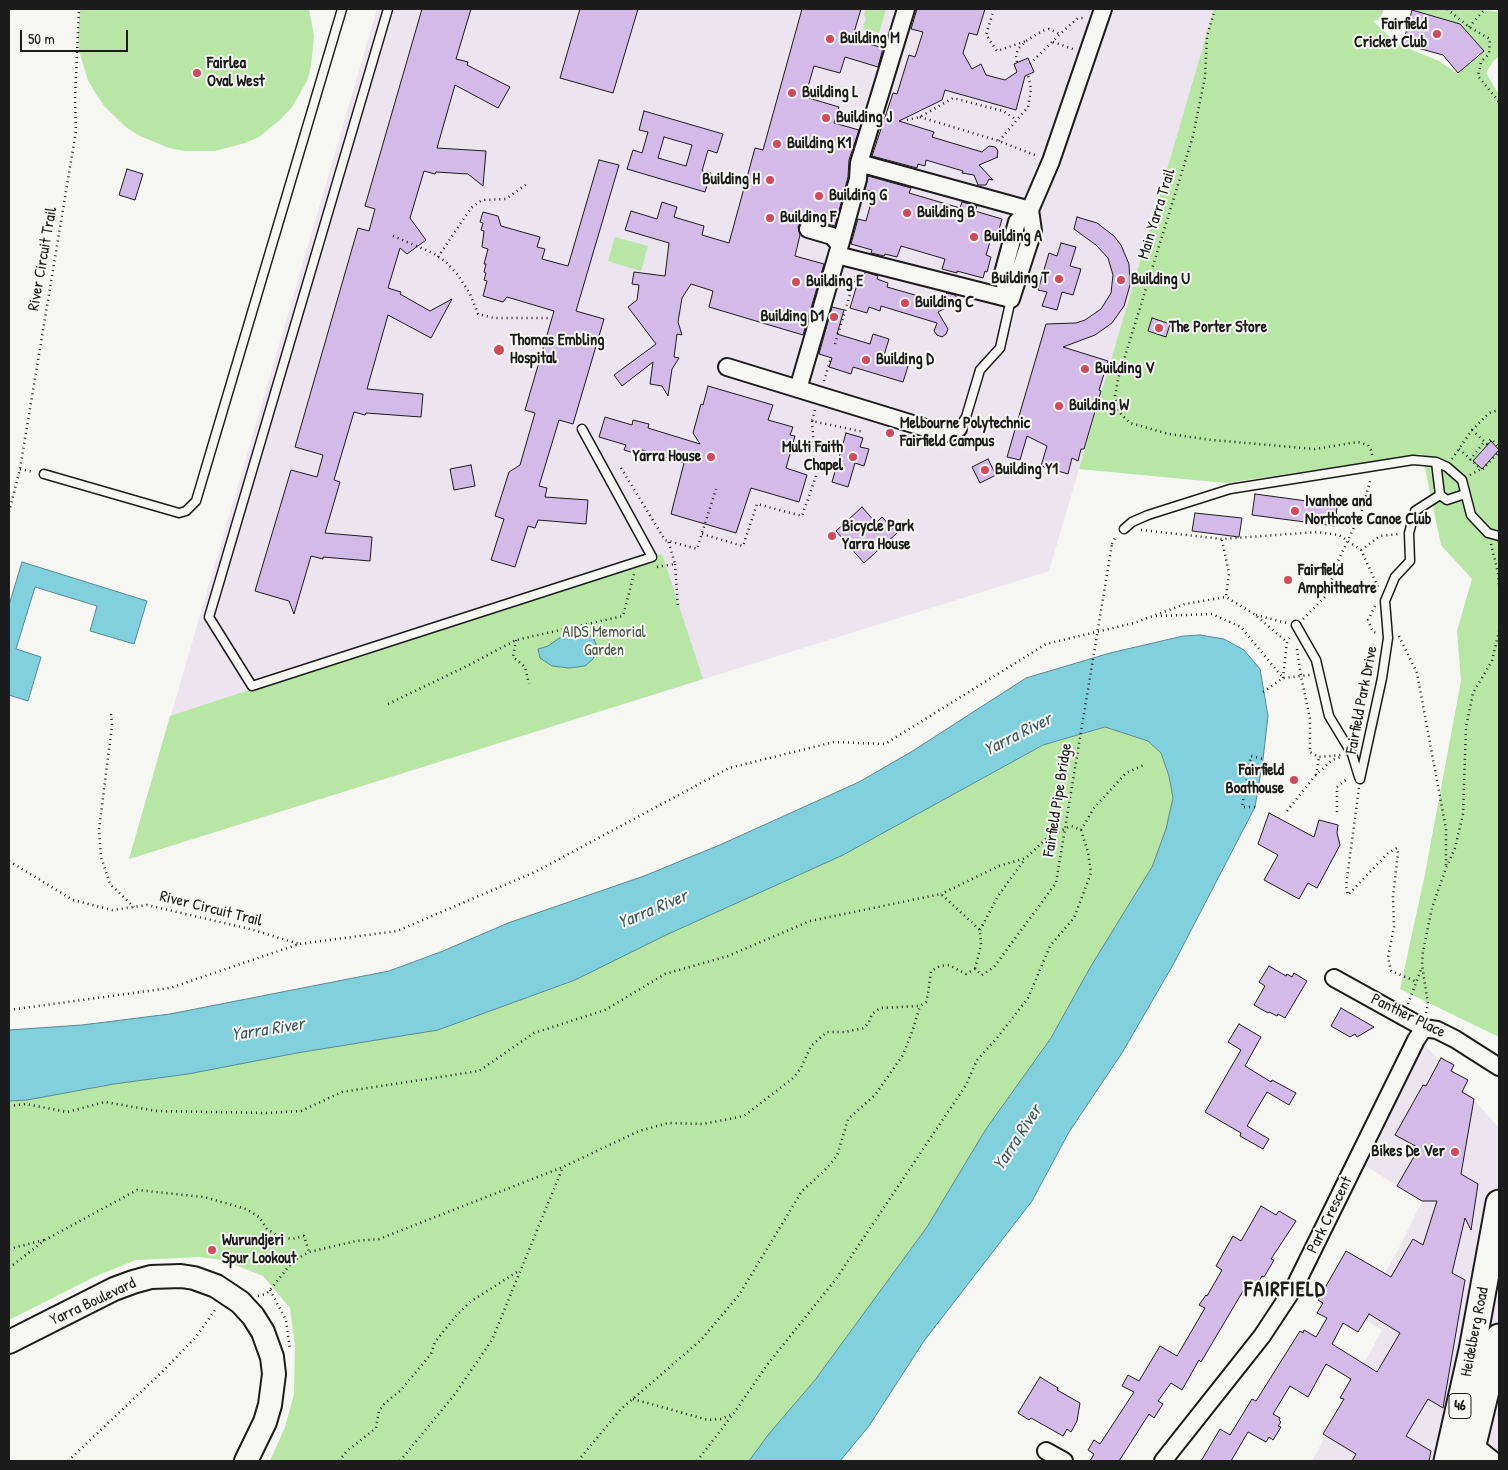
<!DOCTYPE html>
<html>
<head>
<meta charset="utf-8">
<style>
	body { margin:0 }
	#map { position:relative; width:1508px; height:1470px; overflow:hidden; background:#f6f6f2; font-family:"Patrick Hand",sans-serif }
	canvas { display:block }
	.frame { position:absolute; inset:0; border:10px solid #1c1c1c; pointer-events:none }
	.scale { position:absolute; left:20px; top:30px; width:108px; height:22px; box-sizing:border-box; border:2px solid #1c1c1c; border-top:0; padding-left:6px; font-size:15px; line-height:18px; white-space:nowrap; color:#1c1c1c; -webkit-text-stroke:4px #f6f6f2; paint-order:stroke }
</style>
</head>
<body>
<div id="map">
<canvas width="1508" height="1470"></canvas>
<div class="frame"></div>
<div class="scale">50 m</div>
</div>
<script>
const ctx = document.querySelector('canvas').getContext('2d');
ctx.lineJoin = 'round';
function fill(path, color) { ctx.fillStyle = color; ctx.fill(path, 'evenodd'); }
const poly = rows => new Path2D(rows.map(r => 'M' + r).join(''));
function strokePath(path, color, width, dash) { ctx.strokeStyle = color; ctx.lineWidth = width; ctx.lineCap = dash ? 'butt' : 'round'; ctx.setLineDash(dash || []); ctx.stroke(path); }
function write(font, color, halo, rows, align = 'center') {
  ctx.font = font + ' "Patrick Hand",sans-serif'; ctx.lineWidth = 4; ctx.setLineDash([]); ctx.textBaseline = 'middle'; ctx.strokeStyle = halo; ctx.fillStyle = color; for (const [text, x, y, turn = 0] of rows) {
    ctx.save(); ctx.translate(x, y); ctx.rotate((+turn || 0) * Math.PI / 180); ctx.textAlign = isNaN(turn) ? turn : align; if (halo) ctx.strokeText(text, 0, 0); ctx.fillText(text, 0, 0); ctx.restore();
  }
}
fill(poly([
	[377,9,1214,9,1049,571,129,859],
	[1424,1044,1499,1128,1499,1461,1312,1461,1382,1330,1360,1317,1399,1248,1422,1201,1366,1166]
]), '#ece4ef');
fill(poly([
	[80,9,309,9,314,36,311,66,307,81,292,107,282,118,259,137,245,143,215,151,185,151,169,148,140,136,127,128,105,107,96,94,88,80,79,51,78,36],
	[866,9,886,9,879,33,863,29,866,17,864,16],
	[1214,9,1384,9,1380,19,1373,21,1397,44,1439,61,1458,74,1483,50,1460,24,1412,10,1415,9,1475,9,1499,12,1499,57,1494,60,1486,73,1499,95,1499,1037,1400,989,1425,874,1461,681,1457,631,1472,579,1441,545,1422,454,1226,483,1079,469],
	[615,237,648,246,641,271,608,261],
	[662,554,703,679,129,859,170,716],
	[1106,727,1148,741,1161,753,1169,776,1173,798,1166,829,1152,867,1091,966,1051,1038,986,1129,927,1227,815,1380,768,1435,749,1461,270,1461,285,1427,294,1394,295,1347,290,1308,263,1276,223,1260,199,1257,136,1260,96,1276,9,1320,9,1101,27,1100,114,1084,188,1074,297,1053,438,1030,575,980,666,935,843,855,1043,745]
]), '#b7e6a5');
const water = poly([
	[22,562,147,601,134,644,90,631,97,606,35,587,16,649,41,657,28,701,9,695,9,605,22,562],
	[584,631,594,639,597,647,593,659,585,666,569,668,552,666,540,658,538,649,548,646,561,637,584,631],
	[1200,635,1224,639,1244,650,1260,669,1268,716,1263,759,1255,807,1173,965,1122,1053,1069,1132,1032,1201,924,1341,869,1426,840,1461,749,1461,768,1435,815,1380,927,1227,986,1129,1051,1038,1091,966,1152,867,1166,829,1173,798,1169,776,1161,753,1148,741,1105,727,1043,745,843,855,666,935,575,980,438,1030,297,1053,188,1074,114,1084,27,1100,9,1101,9,1030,82,1025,170,1014,389,971,443,951,508,923,644,876,722,844,859,782,911,752,1026,678,1110,653,1183,636,1200,635]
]);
fill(water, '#81d0de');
strokePath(water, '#598890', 1);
const building = poly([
	[422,9,471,9,456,59,468,62,467,65,510,87,498,108,455,85,437,148,486,151,483,186,468,174,436,172,435,174,424,171,410,218,426,240,407,254,400,248,388,288,401,292,400,294,430,311,452,299,431,338,388,315,367,389,423,394,421,417,366,413,365,415,354,412,334,480,340,482,325,533,372,537,370,561,323,557,323,559,311,556,294,614,289,601,255,591,291,470,317,477,323,455,295,447,358,228,369,231,375,209,365,206,422,9],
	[580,9,638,9,613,93,560,78,580,9],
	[802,9,861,9,852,39,883,48,878,67,845,57,840,73,814,66,805,97,839,107,834,123,859,130,849,160,848,177,835,226,806,219,801,221,798,227,800,235,795,256,824,264,803,335,709,307,713,291,691,284,682,298,678,322,682,335,677,334,674,357,679,358,672,369,668,396,662,386,650,384,653,362,622,386,614,375,656,344,628,307,637,300,639,285,632,284,634,272,665,276,669,243,625,230,631,211,657,219,662,202,677,207,674,217,704,226,702,235,729,243,755,148,763,150,802,9],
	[917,9,985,9,977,35,969,33,963,53,972,69,981,64,986,75,1005,80,1017,72,1014,64,1028,58,1034,72,1025,76,1016,110,945,90,942,100,899,121,934,132,932,137,982,152,989,146,995,147,998,151,997,157,998,157,979,165,993,180,989,179,986,185,978,185,974,175,962,173,963,171,926,160,925,166,918,164,917,168,872,156,893,93,897,94,909,55,915,57,923,32,911,29,917,9],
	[1412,10,1460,24,1484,51,1458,73,1443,55,1403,44,1412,10],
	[644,111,723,134,717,153,708,150,702,171,711,173,705,192,627,169,633,150,642,153,648,132,639,130,644,111],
	[664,137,692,145,686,166,658,158,664,137],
	[599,160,619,165,576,311,604,319,573,424,559,420,539,486,547,488,545,497,588,500,586,524,538,520,535,528,528,526,515,567,491,560,504,519,495,516,509,472,520,465,535,413,525,410,554,311,507,297,503,302,483,296,487,281,484,280,486,273,484,272,486,264,484,264,488,249,482,247,484,231,481,230,483,223,480,222,483,212,498,216,501,226,540,237,537,247,545,249,542,259,568,266,599,160],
	[127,169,143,174,135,200,119,195,127,169],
	[868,176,911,188,909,193,960,208,962,202,977,206,975,211,1002,219,998,233,993,232,986,255,991,257,987,272,985,271,983,278,957,271,957,273,942,269,945,259,901,246,897,257,885,254,884,256,871,253,872,250,851,244,858,219,866,221,874,192,865,190,868,176],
	[1077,217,1097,223,1114,236,1121,245,1129,264,1130,285,1124,306,1112,323,1095,335,1063,347,1108,361,1099,390,1101,391,1084,449,1081,449,1078,461,1072,458,1068,474,1041,466,1047,446,1027,436,1020,460,1007,457,1046,324,1076,323,1085,320,1101,309,1111,293,1113,275,1108,258,1096,245,1074,229,1077,217],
	[1061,243,1076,247,1070,266,1081,269,1073,295,1062,292,1057,310,1042,306,1047,292,1038,290,1049,253,1057,256,1061,243],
	[865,272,878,276,877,279,888,283,887,287,943,303,945,295,947,293,955,295,957,298,955,303,938,312,948,329,946,334,942,337,937,335,934,331,937,323,881,306,880,311,869,307,867,313,850,308,859,278,863,280,865,272],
	[832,307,844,310,837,334,870,344,873,334,889,339,884,355,909,363,903,382,853,367,851,374,829,367,832,358,819,354,832,307],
	[1152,318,1170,324,1166,337,1148,331,1152,318],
	[708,386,773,405,768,420,793,427,790,435,795,436,786,468,807,475,799,502,751,488,736,533,671,514,684,463,642,450,641,455,624,450,626,445,599,437,605,417,632,425,633,420,649,424,648,428,700,444,693,433,701,404,703,405,708,386],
	[846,433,863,438,860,447,869,449,864,466,855,463,848,487,832,482,846,433],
	[1491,441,1499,450,1482,469,1473,461,1491,441],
	[988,459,996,475,980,483,972,467,988,459],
	[471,465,475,486,454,490,450,469,471,465],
	[1255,494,1307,501,1307,503,1337,507,1335,526,1252,515,1255,494],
	[862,507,876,523,882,517,897,533,864,563,836,531,862,507],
	[1195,513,1242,518,1239,537,1192,531,1195,513],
	[1269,813,1314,837,1319,820,1338,825,1337,833,1340,845,1317,888,1308,883,1299,899,1264,880,1278,855,1258,844,1269,813],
	[1269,966,1286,976,1287,974,1292,977,1294,973,1307,981,1285,1018,1278,1014,1277,1016,1269,1012,1268,1013,1254,1005,1265,986,1259,982,1269,966],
	[1341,1008,1374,1027,1357,1037,1355,1034,1350,1037,1331,1026,1341,1008],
	[1239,1024,1261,1037,1245,1066,1271,1082,1272,1080,1296,1093,1289,1105,1267,1092,1247,1126,1269,1139,1263,1149,1240,1136,1241,1133,1205,1112,1241,1050,1228,1042,1239,1024],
	[1441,1058,1454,1065,1451,1071,1468,1080,1462,1092,1474,1099,1461,1174,1478,1184,1471,1230,1465,1218,1452,1273,1465,1280,1443,1408,1428,1399,1406,1436,1431,1451,1429,1461,1352,1461,1356,1454,1323,1434,1344,1399,1340,1398,1351,1379,1326,1364,1308,1397,1290,1386,1273,1414,1280,1418,1279,1420,1281,1422,1278,1426,1281,1427,1273,1440,1269,1437,1266,1442,1248,1432,1231,1461,1201,1461,1220,1429,1230,1435,1252,1399,1256,1401,1300,1331,1303,1333,1304,1330,1316,1337,1327,1318,1317,1313,1323,1303,1318,1300,1346,1251,1391,1277,1413,1239,1423,1245,1437,1201,1422,1201,1397,1186,1419,1148,1395,1135,1423,1085,1426,1086,1441,1058],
	[1369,1314,1400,1333,1377,1372,1332,1344,1343,1323,1358,1332,1369,1314],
	[1261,1206,1276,1215,1279,1211,1296,1221,1271,1259,1274,1260,1264,1277,1262,1276,1253,1291,1246,1286,1201,1362,1199,1360,1182,1390,1171,1383,1158,1401,1163,1404,1154,1418,1149,1414,1119,1461,1090,1461,1094,1454,1088,1450,1094,1440,1100,1444,1134,1392,1122,1386,1128,1375,1139,1381,1160,1346,1177,1356,1205,1308,1199,1305,1206,1295,1207,1296,1222,1270,1216,1266,1233,1236,1241,1241,1261,1206],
	[1040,1377,1058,1388,1057,1390,1080,1403,1077,1421,1071,1432,1067,1429,1063,1436,1031,1418,1029,1420,1018,1413,1040,1377]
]);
fill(building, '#d4bae8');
strokePath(building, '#1c1c1c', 1);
const lane = poly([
	[388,9,209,617,252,686,652,557,582,429],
	[958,429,966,417,980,370,1000,348,1011,299],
	[1436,462,1440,495],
	[44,474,179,513,186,511,196,501,342,9],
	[1440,495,1447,500,1465,494],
	[1124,529,1132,522,1148,515,1230,489,1413,460,1436,462,1447,467,1462,480,1471,515,1488,533,1499,536],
	[1296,625,1316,660,1329,716,1352,754,1359,777],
	[1360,779,1382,678,1388,638,1385,601,1395,577,1410,561,1409,533,1415,511,1440,495]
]);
const street = poly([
	[859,163,1030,210],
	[840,245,858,179,859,163,906,9],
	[837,255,1011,299],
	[1011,299,1033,231,1030,210,1051,161,1103,9],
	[1011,299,1002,277,1017,222,1030,210],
	[727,367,942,433,949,433,958,429],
	[798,389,840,245,832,236,808,229],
	[1334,978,1424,1028,1437,1030,1455,1039,1499,1067],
	[1473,1444,1494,1461],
	[1046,1451,1064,1461],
	[1163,1461,1262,1336,1295,1286,1416,1040,1424,1028]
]);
const secondary = poly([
	[9,1342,114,1289,133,1282,151,1277,181,1276,194,1278,216,1286,240,1302,253,1316,263,1332,272,1357,274,1374,270,1405,265,1422,246,1461]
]);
const primary = poly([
	[1447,1461,1472,1350,1499,1203],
	[1469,1461,1499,1337]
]);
strokePath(lane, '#1c1c1c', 11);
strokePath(street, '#1c1c1c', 20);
strokePath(secondary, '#1c1c1c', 26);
strokePath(primary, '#1c1c1c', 29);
strokePath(poly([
	[994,9,986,35,997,51,1026,41],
	[1215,9,1207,36,1205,77,1193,136,1118,379,1115,396,1117,410,1130,423,1169,434,1212,440,1315,449,1358,442,1368,445,1372,452,1372,457],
	[1447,9,1469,27,1490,39,1489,54,1481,62,1478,76,1499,102],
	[1469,27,1485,9],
	[1053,42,1073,49],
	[1017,62,1016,56,1018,49,1026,41,1042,31,1049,29,1060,34],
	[1030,64,1060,34,1078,18,1085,18],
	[920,117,999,141,1037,156],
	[907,120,920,117,953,98,1003,111,1017,120],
	[999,141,1028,107,1031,89,1028,75],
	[393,236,433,253,446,262,458,275,470,294,478,314,494,318,548,318],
	[438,257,471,208,482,200,506,199,527,184],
	[835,344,856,275],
	[824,381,831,358],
	[815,410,812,421,864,432],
	[1472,430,1487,444,1491,439,1499,447],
	[1459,449,1481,469],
	[1452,459,1472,430,1489,413,1499,410],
	[1470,460,1484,442],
	[621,468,665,540,697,549,716,489],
	[20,469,34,472],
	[1470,475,1481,469,1482,470,1499,452],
	[9,512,20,469,76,131,75,99,79,9],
	[1141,530,1222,539,1317,532,1339,535,1361,550,1378,587],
	[702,534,743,546,757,504,802,516,816,476,812,421],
	[1222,540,1229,573,1226,597],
	[1112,544,1116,536],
	[1491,544,1498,573,1499,586],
	[1361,550,1380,536,1400,534],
	[675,564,678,608],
	[657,567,675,564,668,540],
	[1375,606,1368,620,1373,632,1377,633],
	[1256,615,1287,623],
	[1156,616,1212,614,1241,627,1283,678],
	[1303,619,1326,596,1338,561,1361,513,1371,478],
	[1399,636,1417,673,1446,829,1446,868],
	[516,640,513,657,525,667,529,684],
	[1297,649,1301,676,1310,719,1310,752,1319,757,1341,755],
	[1283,678,1287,642,1291,635],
	[1263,692,1283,678,1310,675],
	[388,704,467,666,516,640,623,616,634,574],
	[111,714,112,725,99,830,101,857,110,884,134,907],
	[1316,775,1319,757],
	[1359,788,1346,886,1348,895,1388,853,1397,848,1398,853,1393,896,1394,927,1388,957,1391,971,1415,981],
	[1255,807,1242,807,1251,756,1263,759],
	[1287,811,1315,776,1332,760,1341,757],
	[1337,812,1337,787,1348,778],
	[1081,830,1094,808,1126,773,1146,764],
	[9,861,73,900,112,910,147,905,250,929,299,944],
	[980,930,998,896,1025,859],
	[1408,1004,1422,967],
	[9,1010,170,988,299,944,397,931,535,872,729,768,834,742,885,744,1046,644,1134,623,1185,604,1226,597,1254,614,1287,642],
	[1426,1013,1428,1004,1422,965,1423,951,1432,908,1446,868,1455,848,1463,814,1466,727,1473,693,1492,661,1499,631],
	[9,1106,26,1104,67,1112,105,1102,157,1111,267,1113,301,1111,342,1092,479,1071,534,1033,605,1010,665,974,728,956,810,921,941,894,980,930,981,945,975,969],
	[9,1249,44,1240],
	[9,1268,45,1240,137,1190,204,1197,246,1209,259,1217,267,1229,280,1237,292,1239,304,1236,309,1252],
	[270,1290,286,1320,290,1350],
	[258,1296,266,1294,270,1290,293,1261,309,1252,356,1241,379,1239,563,1167,639,1131,668,1123,703,1124,744,1116,793,1078,801,1068,811,1046,827,1032,845,1032,864,1028,869,1022,872,1014,880,1008,920,1006,926,1002,928,994,931,971,940,966,949,965,966,974,975,969,982,975],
	[633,1399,708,1420,721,1419,732,1414],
	[68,1461,163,1371,196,1337,217,1307],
	[339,1461,347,1451,376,1428,379,1411,385,1403,401,1390,431,1354,435,1342,455,1317,470,1302,520,1270],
	[400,1461,455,1394,492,1340,563,1167],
	[578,1461,620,1410,701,1340,739,1295,802,1191,824,1171,837,1156,848,1119,875,1095,903,1055,912,1032,920,1006],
	[697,1461,734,1413,767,1365,836,1279,966,1085,977,1060,997,1038,1028,998,1050,946,1074,918,1091,873,1088,852,1081,830,1071,826,1049,836,1026,858,999,866,941,894]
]), '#1c1c1c', 2.5, [1, 4]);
strokePath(lane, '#f6f6f2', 8);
strokePath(street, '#f6f6f2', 16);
strokePath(secondary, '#f6f6f2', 22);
strokePath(primary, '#f6f6f2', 25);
strokePath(poly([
	[982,975,994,967,1056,883,1112,544]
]), '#1c1c1c', 2.5, [1, 4]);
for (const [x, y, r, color] of [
	[1437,34,5,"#d1495b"],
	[830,39,5,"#d1495b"],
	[197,73,5,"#d1495b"],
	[792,93,5,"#d1495b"],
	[826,118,5,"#d1495b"],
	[777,144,5,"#d1495b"],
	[770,180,5,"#d1495b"],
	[819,196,5,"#d1495b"],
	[907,213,5,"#d1495b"],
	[770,218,5,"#d1495b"],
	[974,237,5,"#d1495b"],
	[1059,279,5,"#d1495b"],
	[1121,280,5,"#d1495b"],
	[796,282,5,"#d1495b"],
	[905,303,5,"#d1495b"],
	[834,317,5,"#d1495b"],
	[1159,328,5,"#d1495b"],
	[499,350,6,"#d1495b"],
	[866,360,5,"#d1495b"],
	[1085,369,5,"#d1495b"],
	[1059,406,5,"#d1495b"],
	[890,433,5,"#d1495b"],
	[711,457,5,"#d1495b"],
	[853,457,5,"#d1495b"],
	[985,470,5,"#d1495b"],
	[1295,511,5,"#d1495b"],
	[832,536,5,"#d1495b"],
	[1288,580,5,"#d1495b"],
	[1294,780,5,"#d1495b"],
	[1455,1152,5,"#d1495b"],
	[212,1250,5,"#d1495b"]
]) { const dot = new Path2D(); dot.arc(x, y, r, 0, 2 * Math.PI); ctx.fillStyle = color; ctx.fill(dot); strokePath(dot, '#f6f6f2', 2); }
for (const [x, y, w] of [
	[1460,1406,22]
]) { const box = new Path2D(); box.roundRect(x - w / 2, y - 12.5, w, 25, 4); ctx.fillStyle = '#f6f6f2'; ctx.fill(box); strokePath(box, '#1c1c1c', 1); }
write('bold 15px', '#1c1c1c', null, [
	["46",1460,1406]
]);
write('bold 16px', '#1c1c1c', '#f6f6f2', [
	["Fairfield",1427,25,"right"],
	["Cricket Club",1427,43,"right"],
	["Building M",840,39],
	["Fairlea",207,64],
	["Oval West",207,82],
	["Building L",802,93],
	["Building J",836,118],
	["Building K1",787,144],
	["Building H",760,180,"right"],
	["Building G",829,196],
	["Building B",917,213],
	["Building F",780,218],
	["Building A",984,237],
	["Building T",1049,279,"right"],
	["Building U",1131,280],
	["Building E",806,282],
	["Building C",915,303],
	["Building D1",824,317,"right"],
	["The Porter Store",1169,328],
	["Thomas Embling",510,341],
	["Hospital",510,359],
	["Building D",876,360],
	["Building V",1095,369],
	["Building W",1069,406],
	["Melbourne Polytechnic",900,424],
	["Fairfield Campus",900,442],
	["Multi Faith",843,448,"right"],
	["Chapel",843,466,"right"],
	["Yarra House",701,457,"right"],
	["Building Y1",995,470],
	["Ivanhoe and",1305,502],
	["Northcote Canoe Club",1305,520],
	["Bicycle Park",842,527],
	["Yarra House",842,545],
	["Fairfield",1298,571],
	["Amphitheatre",1298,589],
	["Fairfield",1284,771,"right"],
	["Boathouse",1284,789,"right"],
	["Bikes De Ver",1445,1152,"right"],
	["Wurundjeri",222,1241],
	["Spur Lookout",222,1259]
], 'left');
write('16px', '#1c1c1c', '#f6f6f2', [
	["Main Yarra Trail",1157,214,-73],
	["River Circuit Trail",43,259,-80],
	["Fairfield Park Drive",1362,700,-79],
	["Fairfield Pipe Bridge",1058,800,-81],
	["River Circuit Trail",211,909,14],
	["Panther Place",1408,1016,26],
	["Park Crescent",1330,1215,-64],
	["Yarra Boulevard",93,1302,-25],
	["Heidelberg Road",1475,1332,-79]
]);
write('16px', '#4a5945', '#f6f6f2', [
	["AIDS Memorial",604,633],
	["Garden",604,651]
]);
write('italic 18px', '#3f5b60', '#f6f6f2', [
	["Yarra River",1018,735,-27],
	["Yarra River",653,910,-23],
	["Yarra River",268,1030,-9],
	["Yarra River",1018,1138,-57]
]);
ctx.letterSpacing = '1px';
write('bold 21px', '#1c1c1c', '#f6f6f2', [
	["FAIRFIELD",1285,1290]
]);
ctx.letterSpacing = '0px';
</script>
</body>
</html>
